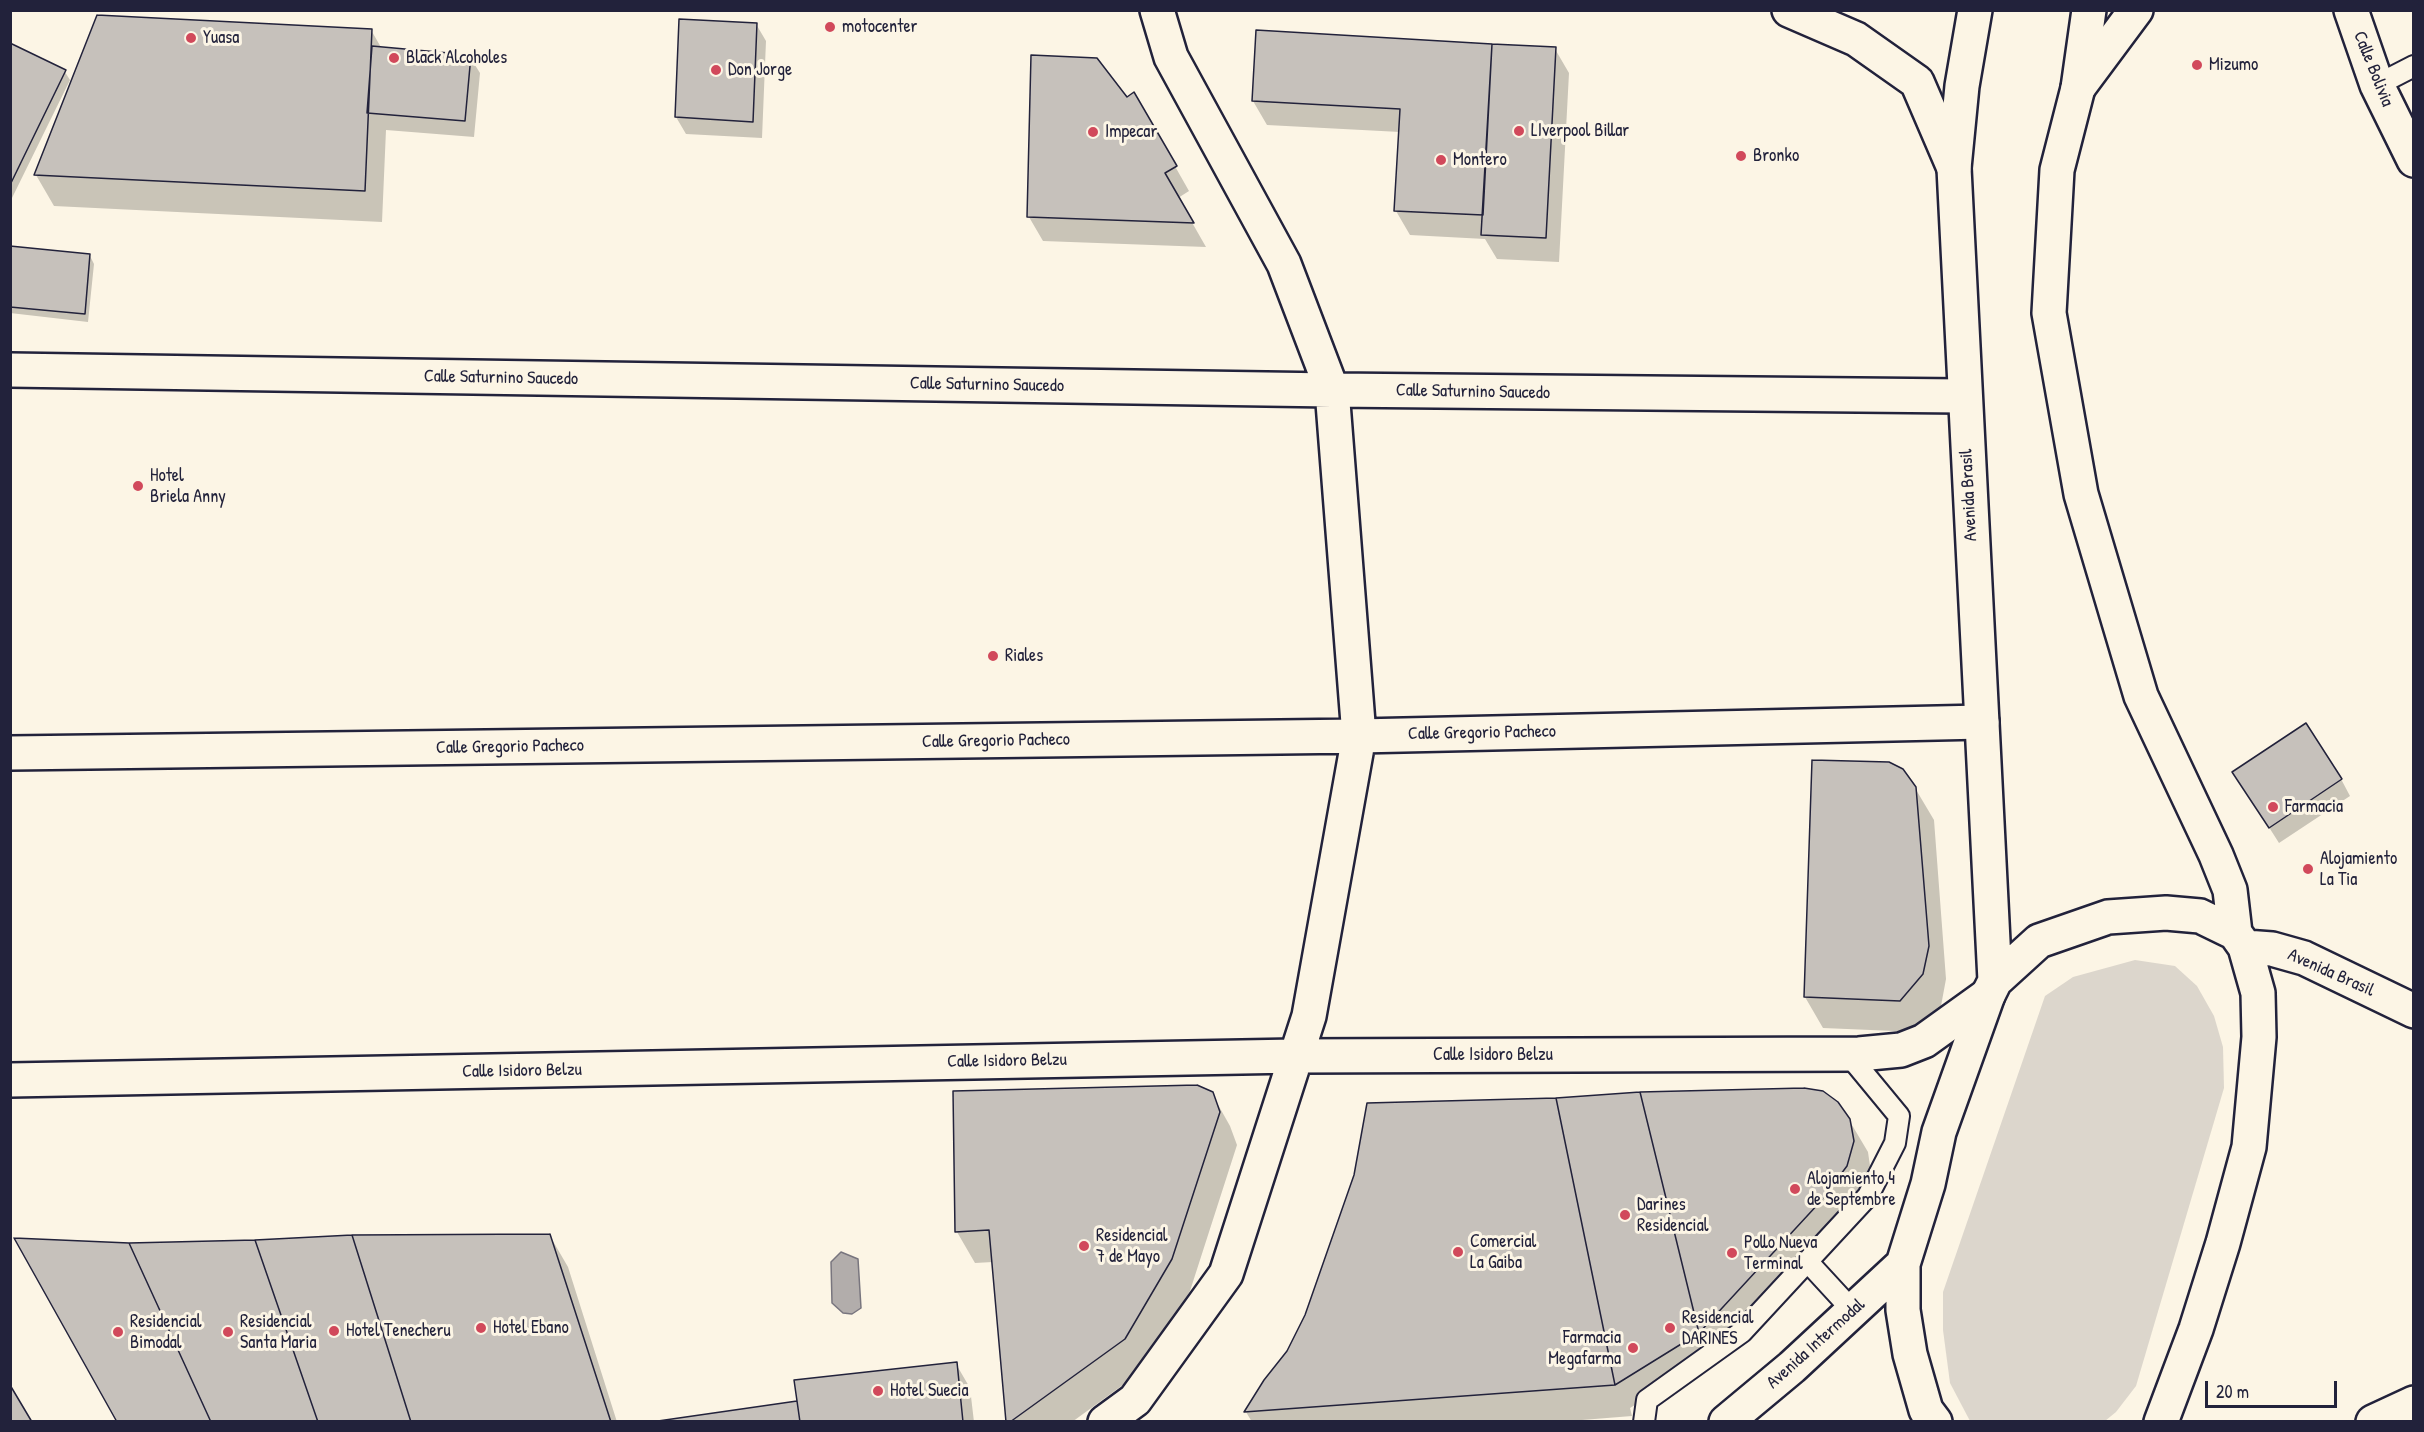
<!DOCTYPE html>
<html>
<head>
<meta charset="utf-8">
<style>
	body { margin:0 }
	#map { position:relative; width:2424px; height:1432px; overflow:hidden; background:#fcf5e5; font-family:"Patrick Hand",sans-serif }
	canvas { display:block }
	.frame { position:absolute; inset:0; border:12px solid #22223b; pointer-events:none }
	.scale { position:absolute; left:2205px; top:1381px; width:132px; height:27px; box-sizing:border-box; border:3px solid #22223b; border-top:0; padding-left:8px; font-size:18px; line-height:21px; white-space:nowrap; color:#22223b; -webkit-text-stroke:4px #fcf5e5; paint-order:stroke }
</style>
</head>
<body>
<div id="map">
<canvas width="2424" height="1432"></canvas>
<div class="frame"></div>
<div class="scale">20 m</div>
</div>
<script>
const ctx = document.querySelector('canvas').getContext('2d');
ctx.lineJoin = 'round';
function fill(path, color) { ctx.fillStyle = color; ctx.fill(path, 'evenodd'); }
const poly = rows => new Path2D(rows.map(r => 'M' + r).join(''));
function strokePath(path, color, width, dash) { ctx.strokeStyle = color; ctx.lineWidth = width; ctx.lineCap = dash ? 'butt' : 'round'; ctx.setLineDash(dash || []); ctx.stroke(path); }
function write(font, color, halo, rows, align = 'center') {
  ctx.font = font + ' "Patrick Hand",sans-serif'; ctx.lineWidth = 6; ctx.setLineDash([]); ctx.textBaseline = 'middle'; ctx.strokeStyle = halo; ctx.fillStyle = color; for (const [text, x, y, turn = 0] of rows) {
    ctx.save(); ctx.translate(x, y); ctx.rotate((+turn || 0) * Math.PI / 180); ctx.textAlign = isNaN(turn) ? turn : align; if (halo) ctx.strokeText(text, 0, 0); ctx.fillText(text, 0, 0); ctx.restore();
  }
}
fill(poly([
	[2135,960,2175,966,2197,986,2214,1016,2223,1047,2224,1088,2136,1386,2116,1412,2105,1421,1970,1421,1950,1383,1943,1330,1943,1292,2045,996,2073,977]
]), '#dcd6cc');
const water = poly([
	[841,1252,858,1259,861,1308,852,1314,843,1313,832,1303,831,1262,841,1252]
]);
fill(water, '#b2adab');
strokePath(water, '#78757e', 1.5);
fill(poly([
	[98,16,371,30,382,49,470,57,480,73,474,137,386,130,382,222,54,206,36,175],
	[680,21,756,24,766,41,762,138,686,134,676,117],
	[10,45,65,72,70,80,12,198],
	[1555,49,1569,73,1559,262,1497,259,1485,239,1410,235,1396,211,1400,132,1267,125,1253,101],
	[1134,94,1189,191,1178,198,1206,247,1043,241,1029,217,1126,99],
	[10,247,90,256,94,264,88,322,10,313],
	[2341,779,2350,796,2279,843,2244,788],
	[1915,788,1934,820,1946,979,1941,1006,1918,1032,1823,1028,1805,997],
	[1212,1094,1230,1126,1237,1145,1190,1291,1142,1371,1072,1422,1007,1422,993,1262,975,1263,957,1232],
	[1849,1120,1868,1152,1871,1173,1837,1234,1718,1363,1714,1356,1630,1408,1632,1416,1557,1422,1252,1422,1246,1412],
	[550,1236,568,1267,617,1422,119,1422,129,1244],
	[956,1364,970,1388,974,1422,662,1422,799,1402]
]), '#0003');
const building = poly([
	[97,15,372,29,365,191,34,175,97,15],
	[679,19,757,23,753,122,675,117,679,19],
	[1256,30,1492,44,1483,215,1394,211,1400,109,1252,101,1256,30],
	[10,43,66,70,10,185,10,43],
	[1492,44,1556,47,1546,238,1481,235,1492,44],
	[372,46,471,55,465,121,367,113,372,46],
	[1031,55,1097,58,1127,97,1134,92,1177,166,1165,173,1194,223,1027,217,1031,55],
	[10,246,90,254,85,314,10,307,10,246],
	[2306,723,2342,779,2269,828,2232,772,2306,723],
	[1812,760,1889,762,1903,769,1916,787,1929,946,1923,974,1900,1001,1804,997,1812,760],
	[1197,1085,1213,1092,1220,1112,1172,1259,1125,1339,1010,1422,1006,1422,989,1230,955,1232,953,1091,1197,1085],
	[1804,1088,1823,1091,1838,1102,1850,1119,1854,1141,1847,1166,1820,1202,1699,1333,1640,1092,1804,1088],
	[1640,1092,1699,1333,1615,1385,1556,1098,1640,1092],
	[1556,1098,1615,1385,1244,1412,1264,1380,1287,1351,1305,1315,1354,1175,1367,1103,1556,1098],
	[550,1234,611,1422,411,1422,352,1235,550,1234],
	[352,1235,411,1422,318,1422,255,1240,352,1235],
	[14,1238,129,1243,211,1422,117,1422,14,1238],
	[255,1240,318,1422,211,1422,129,1243,255,1240],
	[957,1362,963,1422,800,1422,794,1380,957,1362],
	[10,1385,32,1422,10,1422,10,1385],
	[797,1401,800,1422,651,1422,797,1401]
]);
fill(building, '#c6c1bb');
strokePath(building, '#22223b', 1.5);
const service = poly([
	[2377,85,2414,66],
	[1807,1261,1853,1311],
	[1644,1422,1647,1400,1742,1332,1868,1196,1895,1143,1899,1116,1847,1053]
]);
const minor = poly([
	[2351,10,2377,85,2414,160],
	[10,370,1332,390,1963,396],
	[10,753,1359,736,1982,722],
	[10,1080,1295,1056,1859,1054,1901,1050,1924,1041,1988,995],
	[1105,1422,1135,1400,1226,1274,1309,1016,1359,736,1332,390,1284,264,1171,57,1157,10]
]);
const secondary = poly([
	[1975,10,1962,86,1954,168,1995,981],
	[2089,10,2078,88,2057,170,2049,313,2081,494,2141,696,2216,855,2230,890,2235,933],
	[2245,947,2272,949,2304,958,2414,1011],
	[1726,1422,1792,1367,1903,1264],
	[1935,1422,1926,1410,1910,1354,1903,1310,1903,1264,1928,1184,1939,1132,1988,995,1995,981,2039,941,2108,917,2166,913,2200,916,2235,933,2245,947,2258,993,2259,1037,2249,1147,2223,1243,2196,1329,2161,1422],
	[2373,1422,2414,1403]
]);
const primary = poly([
	[1789,10,1856,39,1917,82,1954,168],
	[2078,88,2136,10]
]);
strokePath(service, '#22223b', 24);
strokePath(minor, '#22223b', 38);
strokePath(secondary, '#22223b', 38);
strokePath(primary, '#22223b', 38);
strokePath(service, '#fcf5e5', 20);
strokePath(minor, '#fcf5e5', 33);
strokePath(secondary, '#fcf5e5', 33);
strokePath(primary, '#fcf5e5', 33);
for (const [x, y, r, color] of [
	[830,27,6,"#d1495b"],
	[191,38,6,"#d1495b"],
	[394,58,6,"#d1495b"],
	[2197,65,6,"#d1495b"],
	[716,70,6,"#d1495b"],
	[1519,131,6,"#d1495b"],
	[1093,132,6,"#d1495b"],
	[1741,156,6,"#d1495b"],
	[1441,160,6,"#d1495b"],
	[138,486,6,"#d1495b"],
	[993,656,6,"#d1495b"],
	[2273,807,6,"#d1495b"],
	[2308,869,6,"#d1495b"],
	[1795,1189,6,"#d1495b"],
	[1625,1215,6,"#d1495b"],
	[1084,1246,6,"#d1495b"],
	[1458,1252,6,"#d1495b"],
	[1732,1253,6,"#d1495b"],
	[481,1328,6,"#d1495b"],
	[1670,1328,6,"#d1495b"],
	[334,1331,6,"#d1495b"],
	[118,1332,6,"#d1495b"],
	[228,1332,6,"#d1495b"],
	[1633,1348,6,"#d1495b"],
	[878,1391,6,"#d1495b"]
]) { const dot = new Path2D(); dot.arc(x, y, r, 0, 2 * Math.PI); ctx.fillStyle = color; ctx.fill(dot); strokePath(dot, '#fcf5e5', 2); }
write('18px', '#22223b', '#fcf5e5', [
	["motocenter",842,27],
	["Yuasa",203,38],
	["Black Alcoholes",406,58],
	["Mizumo",2209,65],
	["Don Jorge",728,70],
	["LIverpool Billar",1531,131],
	["Impecar",1105,132],
	["Bronko",1753,156],
	["Montero",1453,160],
	["Hotel",150,476],
	["Briela Anny",150,497],
	["Riales",1005,656],
	["Farmacia",2285,807],
	["Alojamiento",2320,859],
	["La Tia",2320,880],
	["Alojamiento 4",1807,1179],
	["de Septembre",1807,1200],
	["Darines",1637,1205],
	["Residencial",1637,1226],
	["Residencial",1096,1236],
	["7 de Mayo",1096,1257],
	["Comercial",1470,1242],
	["La Gaiba",1470,1263],
	["Pollo Nueva",1744,1243],
	["Terminal",1744,1264],
	["Residencial",1682,1318],
	["DARINES",1682,1339],
	["Residencial",130,1322],
	["Bimodal",130,1343],
	["Residencial",240,1322],
	["Santa Maria",240,1343],
	["Hotel Ebano",493,1328],
	["Hotel Tenecheru",346,1331],
	["Farmacia",1621,1338,"right"],
	["Megafarma",1621,1359,"right"],
	["Hotel Suecia",890,1391]
], 'left');
write('18px', '#22223b', '#fcf5e5', [
	["Calle Bolivia",2373,69,68],
	["Calle Saturnino Saucedo",501,378,1],
	["Calle Saturnino Saucedo",987,385,1],
	["Calle Saturnino Saucedo",1473,392,1],
	["Avenida Brasil",1969,495,-93],
	["Calle Gregorio Pacheco",1482,733,-1],
	["Calle Gregorio Pacheco",996,741,-1],
	["Calle Gregorio Pacheco",510,747,-1],
	["Avenida Brasil",2331,973,24],
	["Calle Isidoro Belzu",1493,1055],
	["Calle Isidoro Belzu",1007,1061,-1],
	["Calle Isidoro Belzu",522,1071,-1],
	["Avenida Intermodal",1816,1344,-42]
]);
</script>
</body>
</html>
